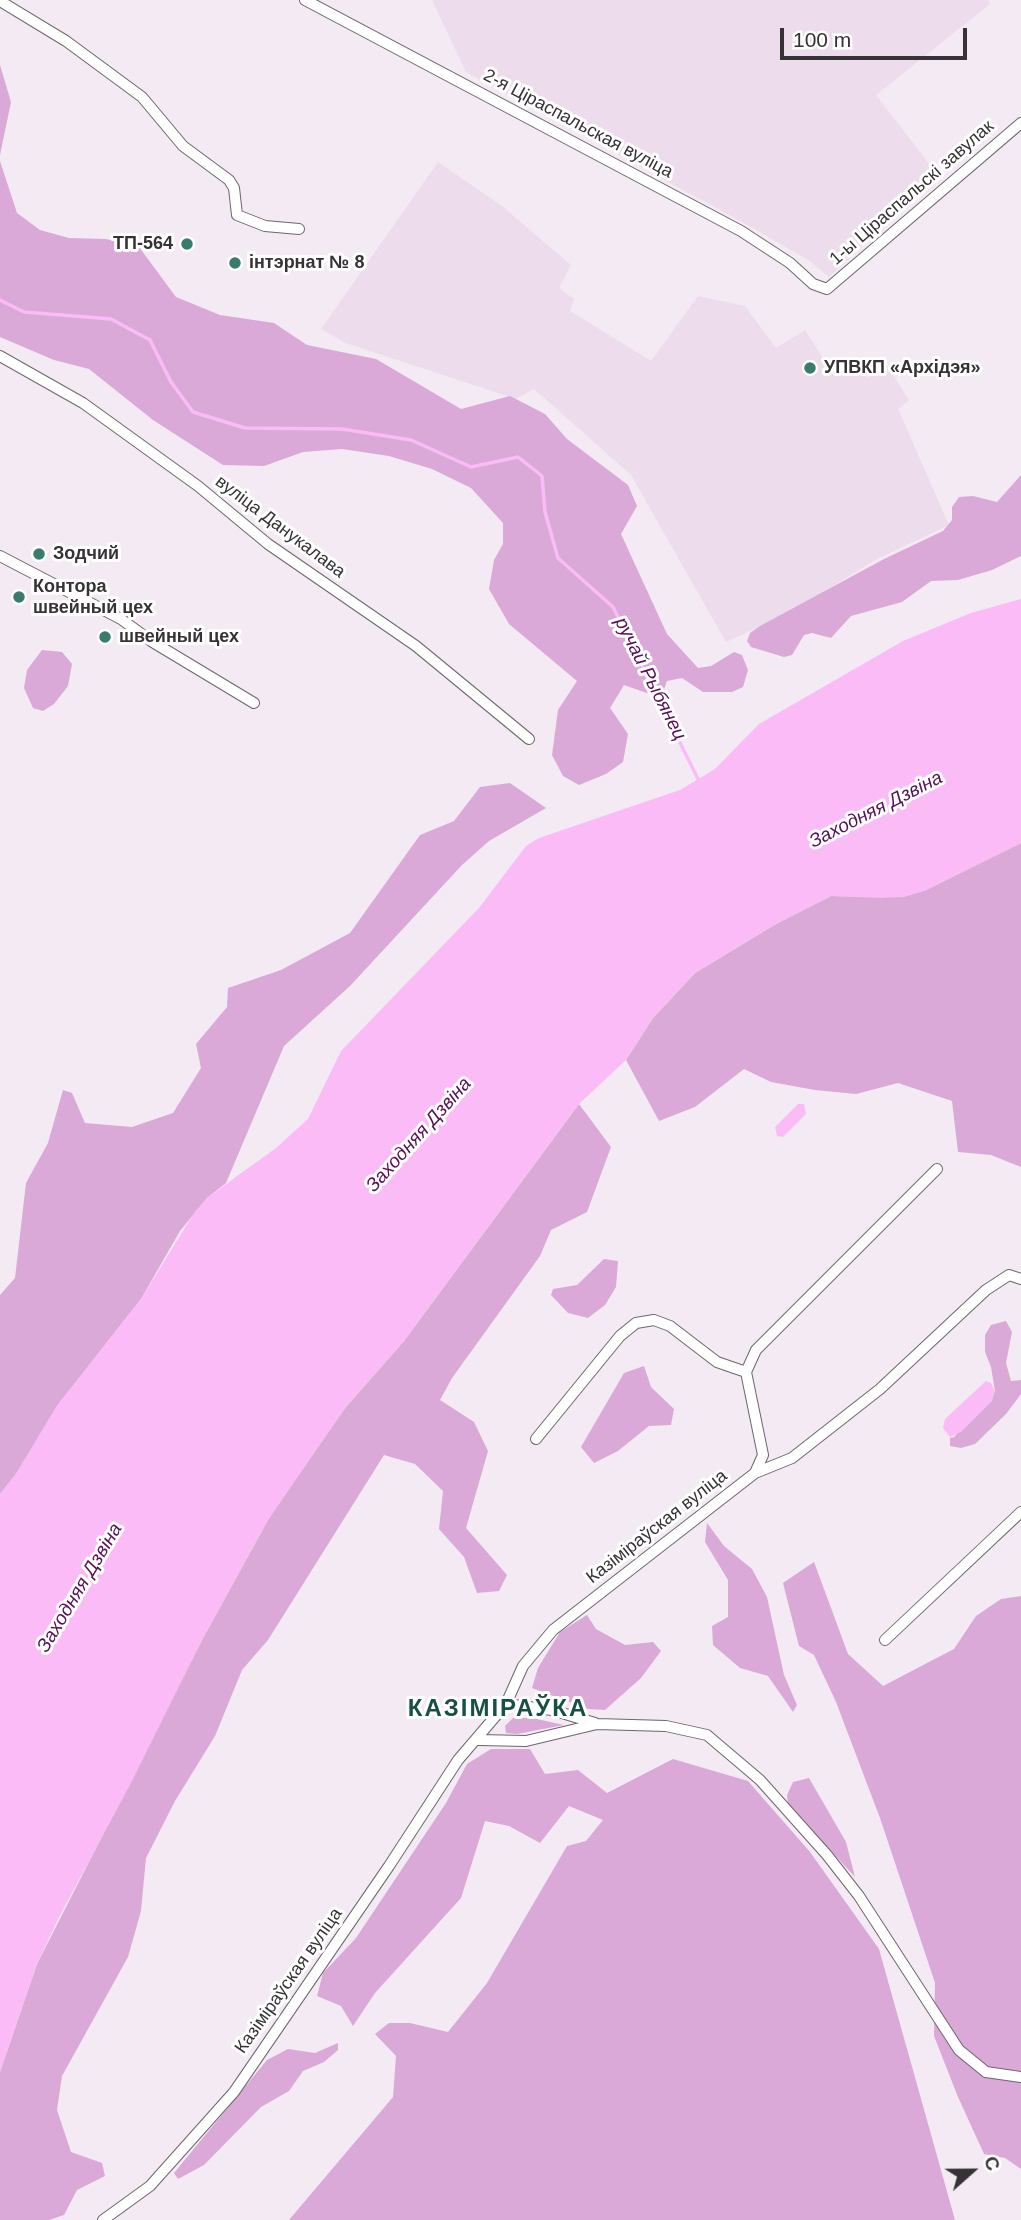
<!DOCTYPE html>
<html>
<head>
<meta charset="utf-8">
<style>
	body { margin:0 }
	#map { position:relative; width:1021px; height:2220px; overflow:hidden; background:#f4eaf3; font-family:Arial,sans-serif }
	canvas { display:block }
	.north { position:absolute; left:937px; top:2136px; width:70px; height:70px; -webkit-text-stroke:5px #fff; paint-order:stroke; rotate:69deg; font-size:19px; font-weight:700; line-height:28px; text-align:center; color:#363235 }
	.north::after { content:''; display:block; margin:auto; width:24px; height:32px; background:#363235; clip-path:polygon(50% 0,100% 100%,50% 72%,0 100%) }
	.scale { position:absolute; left:780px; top:28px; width:187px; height:32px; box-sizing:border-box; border:4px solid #363235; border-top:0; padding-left:9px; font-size:21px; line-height:24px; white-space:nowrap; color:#363235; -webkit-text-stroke:5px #fff; paint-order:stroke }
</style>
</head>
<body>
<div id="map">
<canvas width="1021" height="2220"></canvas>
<div class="north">С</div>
<div class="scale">100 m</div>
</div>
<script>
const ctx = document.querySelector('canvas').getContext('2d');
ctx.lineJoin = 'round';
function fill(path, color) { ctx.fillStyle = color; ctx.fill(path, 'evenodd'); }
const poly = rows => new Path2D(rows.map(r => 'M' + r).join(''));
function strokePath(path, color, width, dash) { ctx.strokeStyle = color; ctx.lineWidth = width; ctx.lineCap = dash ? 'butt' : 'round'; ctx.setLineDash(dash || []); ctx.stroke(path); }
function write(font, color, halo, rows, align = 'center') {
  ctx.font = font + ' Arial,sans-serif'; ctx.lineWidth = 6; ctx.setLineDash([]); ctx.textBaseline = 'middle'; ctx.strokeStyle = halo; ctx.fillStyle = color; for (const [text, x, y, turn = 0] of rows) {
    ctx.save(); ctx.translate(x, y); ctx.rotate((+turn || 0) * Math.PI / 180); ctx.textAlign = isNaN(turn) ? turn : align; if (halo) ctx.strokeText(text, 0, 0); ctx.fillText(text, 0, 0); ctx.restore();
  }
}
fill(poly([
	[432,0,988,0,990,4,876,95,937,174,935,181,829,277,810,261,744,223,466,72],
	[438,162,502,206,571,265,559,288,574,299,570,311,651,361,698,296,745,306,776,348,805,330,826,363,862,366,868,378,886,364,909,400,898,409,949,525,877,559,787,614,726,642,631,475,534,389,516,399,346,343,321,329]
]), '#eddceb');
fill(poly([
	[0,65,11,102,0,155],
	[0,161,17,213,40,230,69,238,106,239,139,247,176,297,220,315,274,323,307,345,376,359,461,409,510,396,545,414,567,439,628,485,637,506,621,534,667,634,698,668,711,666,734,652,742,655,748,670,743,687,732,692,703,692,682,678,667,681,661,698,624,685,610,708,628,734,623,762,606,774,579,785,563,776,552,755,558,710,577,681,509,624,489,589,494,560,503,544,503,523,471,488,432,469,389,456,342,449,303,452,264,466,223,465,153,420,89,369,54,360,0,337],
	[1021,475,1021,556,992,570,958,580,931,581,902,602,851,616,831,638,812,633,804,635,792,655,784,657,751,647,747,641,750,633,760,626,884,559,943,531,952,520,952,507,959,497,973,496,997,502],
	[42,650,62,652,72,664,68,686,54,704,43,711,33,708,24,688,27,670],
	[510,783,546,808,489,841,462,865,350,986,284,1046,226,1183,207,1198,180,1231,141,1299,57,1406,16,1474,0,1494,0,1295,15,1278,26,1183,48,1143,63,1090,72,1093,85,1123,132,1127,173,1113,201,1068,196,1044,227,1007,228,988,281,970,350,933,420,835,454,821,480,787],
	[1021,843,1021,1167,991,1155,958,1152,952,1101,898,1083,856,1094,815,1090,771,1082,744,1069,695,1107,659,1121,626,1060,653,1018,695,973,776,924,831,896,903,897,926,890],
	[579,1104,611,1147,587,1212,551,1230,540,1256,452,1378,440,1400,474,1422,488,1451,466,1528,507,1575,499,1591,477,1593,464,1557,439,1529,443,1491,415,1464,384,1455,268,1640,242,1670,215,1736,175,1801,146,1858,141,1911,128,1957,62,2076,57,2110,71,2152,102,2163,105,2176,77,2190,64,2215,49,2220,0,2220,0,2072,37,1964,202,1640,268,1520,314,1451,346,1407,404,1341],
	[604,1259,618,1261,616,1287,605,1305,588,1318,568,1313,551,1295,553,1289,577,1285],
	[1006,1321,1012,1332,1006,1363,1011,1381,1021,1380,1021,1394,1006,1414,975,1444,961,1448,950,1446,950,1438,954,1437,995,1391,991,1367,985,1352,985,1335,991,1325],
	[644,1366,651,1387,674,1409,671,1425,649,1426,618,1451,594,1463,581,1447,624,1373],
	[707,1523,724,1546,752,1569,767,1597,784,1675,797,1705,793,1712,768,1676,740,1668,713,1645,712,1626,728,1617,728,1580,705,1542],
	[814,1562,848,1654,883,1686,954,1649,976,1616,1001,1599,1021,1596,1021,2169,1005,2158,984,2154,958,2097,934,2036,935,1983,880,1818,836,1702,814,1655,799,1646,783,1583],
	[587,1615,596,1629,625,1645,653,1642,661,1651,641,1678,605,1710,588,1709,532,1688,538,1668,560,1632],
	[513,1718,532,1718,564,1725,517,1734,506,1733,505,1726],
	[491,1749,530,1749,545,1774,578,1770,607,1793,673,1759,748,1781,810,1852,879,1949,955,2220,289,2220,393,2097,396,2056,375,2034,389,2023,410,2023,448,2032,487,1983,567,1846,586,1841,603,1820,569,1806,540,1843,509,1826,485,1821,461,1898,375,1993,353,2026,341,2006,317,1996,323,1973,356,1938,446,1803,467,1764],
	[809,1778,846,1842,855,1877,788,1805,787,1795,793,1782],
	[338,2043,338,2050,324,2062,303,2071,289,2091,261,2107,204,2165,178,2179,174,2173,267,2060,288,2049,315,2053]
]), '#daa9d7');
fill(poly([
	[1021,599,1021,843,926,890,903,897,881,898,831,896,776,924,695,973,653,1018,626,1060,579,1104,404,1341,346,1407,268,1520,202,1640,130,1785,58,1919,37,1964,0,2072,0,1494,16,1474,57,1406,141,1299,194,1213,207,1198,276,1148,308,1119,341,1051,479,908,526,846,539,838,680,790,715,769,759,724,903,641,971,613],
	[798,1104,804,1104,806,1114,783,1137,777,1136,775,1127],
	[986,1381,991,1383,995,1391,992,1401,961,1432,950,1437,943,1428,945,1419]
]), '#fabbf6');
strokePath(poly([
	[0,300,24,312,111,319,150,340,171,382,193,412,245,428,342,429,411,440,471,467,518,457,542,476,545,512,558,558,613,607,699,781]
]), '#fabbf6', 3.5);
const street = poly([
	[305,0,741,231,790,263,813,284,827,289,1021,123],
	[0,1,66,41,142,97,183,146,229,180,234,188,237,215,265,226,299,229],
	[0,356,83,403,198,486,268,544,416,646,529,739],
	[0,556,121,619,151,641,254,703],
	[536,1439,620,1336,636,1323,654,1320,670,1326,717,1362,746,1372],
	[755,1473,763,1455,746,1372,756,1350,937,1169],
	[885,1640,1021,1512],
	[506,1704,552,1710,595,1723],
	[479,1740,526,1741,597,1724,666,1726,707,1735,760,1780,827,1855,859,1896,959,2050,986,2072,1021,2077],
	[103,2220,150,2186,234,2092,389,1866,458,1760,506,1704,523,1666,553,1630,755,1473,792,1458,880,1389,986,1290,1009,1275,1021,1279]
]);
strokePath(street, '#6e656d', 12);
strokePath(street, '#fff', 10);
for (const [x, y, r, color] of [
	[187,244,7,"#397c6f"],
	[235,263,7,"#397c6f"],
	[810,368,7,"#397c6f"],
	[39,554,7,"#397c6f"],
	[19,597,7,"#397c6f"],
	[105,637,7,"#397c6f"]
]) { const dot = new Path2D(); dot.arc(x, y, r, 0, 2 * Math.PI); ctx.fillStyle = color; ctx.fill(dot); strokePath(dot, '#fff', 2.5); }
write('18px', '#363235', '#fff', [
	["2-я Ціраспальская вуліца",578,124,28],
	["1-ы Ціраспальскі завулак",912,193,-41],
	["вуліца Данукалава",280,527,37],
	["Казіміраўская вуліца",657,1527,-38],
	["Казіміраўская вуліца",289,1981,-55]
]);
write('bold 18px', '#363235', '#fff', [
	["ТП-564",173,244,"right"],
	["інтэрнат № 8",249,263],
	["УПВКП «Архідэя»",824,368],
	["Зодчий",53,554],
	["Контора",33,587],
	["швейный цех",33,608],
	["швейный цех",119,637]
], 'left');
write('italic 19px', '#581057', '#fff', [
	["ручай Рыбянец",650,679,63],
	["Заходняя Дзвіна",876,810,-27],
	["Заходняя Дзвіна",419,1135,-48],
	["Заходняя Дзвіна",80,1588,-59]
]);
ctx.letterSpacing = '2px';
write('bold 24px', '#195046', '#fff', [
	["КАЗІМІРАЎКА",498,1709]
]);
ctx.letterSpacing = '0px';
</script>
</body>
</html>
